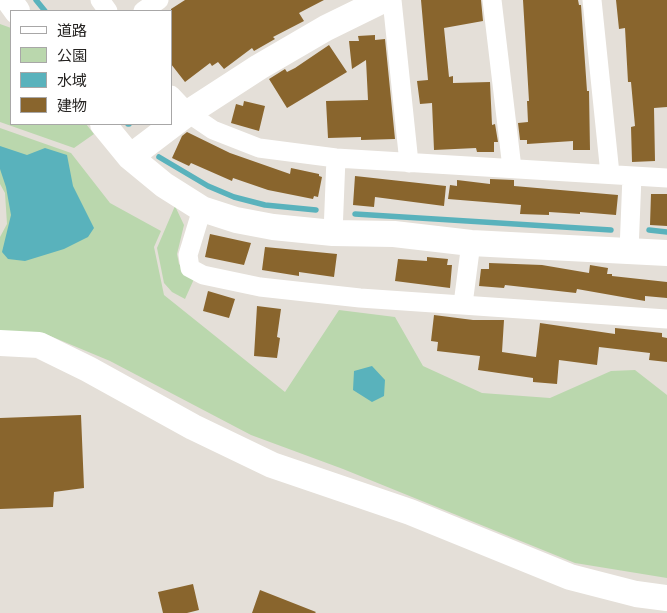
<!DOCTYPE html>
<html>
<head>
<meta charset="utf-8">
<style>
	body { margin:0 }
	#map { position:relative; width:667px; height:613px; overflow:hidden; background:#e4dfd8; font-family:Signika,"Noto Sans JP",sans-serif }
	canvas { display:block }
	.legend { position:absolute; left:10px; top:10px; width:162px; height:115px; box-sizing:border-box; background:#fff; border:1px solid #a8a7a7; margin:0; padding:6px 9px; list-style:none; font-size:15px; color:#262422 }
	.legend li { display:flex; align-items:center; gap:10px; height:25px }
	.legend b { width:25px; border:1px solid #a8a7a7 }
</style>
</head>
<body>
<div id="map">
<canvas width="667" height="613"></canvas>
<ul class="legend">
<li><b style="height:6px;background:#fff"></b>道路</li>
<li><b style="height:14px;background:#bad7ad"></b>公園</li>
<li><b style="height:14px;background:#59b2bc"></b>水域</li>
<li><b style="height:14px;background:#89652d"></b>建物</li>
</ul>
</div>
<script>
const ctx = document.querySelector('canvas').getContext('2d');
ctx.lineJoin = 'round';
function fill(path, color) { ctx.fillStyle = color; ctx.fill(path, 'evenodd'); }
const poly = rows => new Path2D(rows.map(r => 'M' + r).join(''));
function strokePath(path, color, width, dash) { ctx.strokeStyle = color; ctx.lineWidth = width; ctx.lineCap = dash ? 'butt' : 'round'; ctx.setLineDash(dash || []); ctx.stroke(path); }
fill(poly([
	[0,24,11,28,11,124,86,124,94,134,74,148,0,122],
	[0,128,71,153,110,203,161,231,154,247,164,295,285,392,339,310,395,317,423,366,482,393,550,398,611,371,635,370,667,395,667,578,575,563,343,469,251,435,110,361,43,333,0,333,0,237,7,224,5,193,0,184],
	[175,206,184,225,177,254,179,264,194,279,185,299,172,292,164,283,157,248]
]), '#bad7ad');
fill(poly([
	[0,146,27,155,45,148,67,155,73,186,94,228,88,237,64,249,25,261,8,259,2,252,11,215,6,187,0,169],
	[372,366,385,380,384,396,372,402,353,390,354,371]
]), '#59b2bc');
strokePath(poly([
	[36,0,45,11],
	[128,124,129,124],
	[159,157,208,186,234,197,265,205,316,210],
	[355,214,611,230],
	[649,230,667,232]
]), '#59b2bc', 5.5);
fill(poly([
	[185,0,324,0,299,13,304,21,273,37,275,39,254,51,252,48,224,69,218,62,212,66,210,63,185,82,171,64,171,9],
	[421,0,481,0,483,21,444,28,449,77,453,76,453,83,490,82,492,125,495,124,498,142,494,142,494,152,477,152,476,148,434,150,432,103,420,104,417,81,428,80],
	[523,0,578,0,579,5,581,5,587,91,589,91,590,150,573,150,573,141,527,144,527,140,520,140,518,123,528,122,527,101,529,101],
	[616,0,667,0,667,107,654,108,655,161,632,162,631,127,635,126,631,82,628,82,625,28,619,29],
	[375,35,375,40,385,39,395,139,361,140,361,137,328,138,326,101,368,100,366,60,352,69,349,41,359,41,358,36],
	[329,45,347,72,287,108,269,79,285,69,287,72,295,68],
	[244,101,265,106,259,131,231,123,236,104,243,106],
	[187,132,230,153,290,174,291,168,319,174,319,176,322,177,318,197,314,196,313,199,268,190,233,178,232,181,191,163,189,166,172,158,182,136],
	[355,176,446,186,444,206,375,197,374,207,353,205],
	[490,179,514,180,514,186,618,195,616,215,580,212,580,214,549,212,549,215,520,214,521,205,448,199,450,185,457,186,457,180,490,184],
	[651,194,667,194,667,226,650,225],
	[210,234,251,243,244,265,205,257],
	[265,247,337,254,334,277,299,272,299,276,262,270],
	[427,257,448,259,447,265,452,265,450,288,395,281,398,259,427,261],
	[489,263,542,265,589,273,590,265,608,268,607,274,612,274,612,276,667,282,667,298,645,296,645,301,577,289,576,293,505,285,504,288,479,286,481,269,489,269],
	[208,291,235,299,229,318,203,311],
	[257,306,281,309,277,337,280,338,277,358,254,356],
	[434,315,473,320,504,320,502,352,536,357,540,323,615,334,615,328,662,333,662,337,667,338,667,362,649,360,650,353,599,347,597,365,559,360,557,384,533,382,533,378,478,370,480,356,437,351,438,342,431,341],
	[81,415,84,488,54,492,53,507,0,509,0,418],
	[193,584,199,610,187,613,163,613,158,592],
	[260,590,316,612,315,613,252,613]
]), '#89652d');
strokePath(poly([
	[100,0,108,11],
	[392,0,409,163],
	[492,0,512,168],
	[592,0,610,174],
	[143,11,159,0],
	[171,95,188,113,213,130,259,148,336,158,667,178],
	[202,209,188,255,190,268,203,275,260,287,360,298,667,319],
	[333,233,336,158],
	[629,251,632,176],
	[463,304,471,243]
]), '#fff', 19);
strokePath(poly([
	[9,0,17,11],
	[103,124,130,157,164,185,202,209,236,220,273,227,333,233,394,234,471,243,667,253],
	[130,157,188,113,259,67,326,28,383,0],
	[0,343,39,345,88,369,193,427,272,465,410,512,570,577,636,594,667,598]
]), '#fff', 26);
</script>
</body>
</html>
